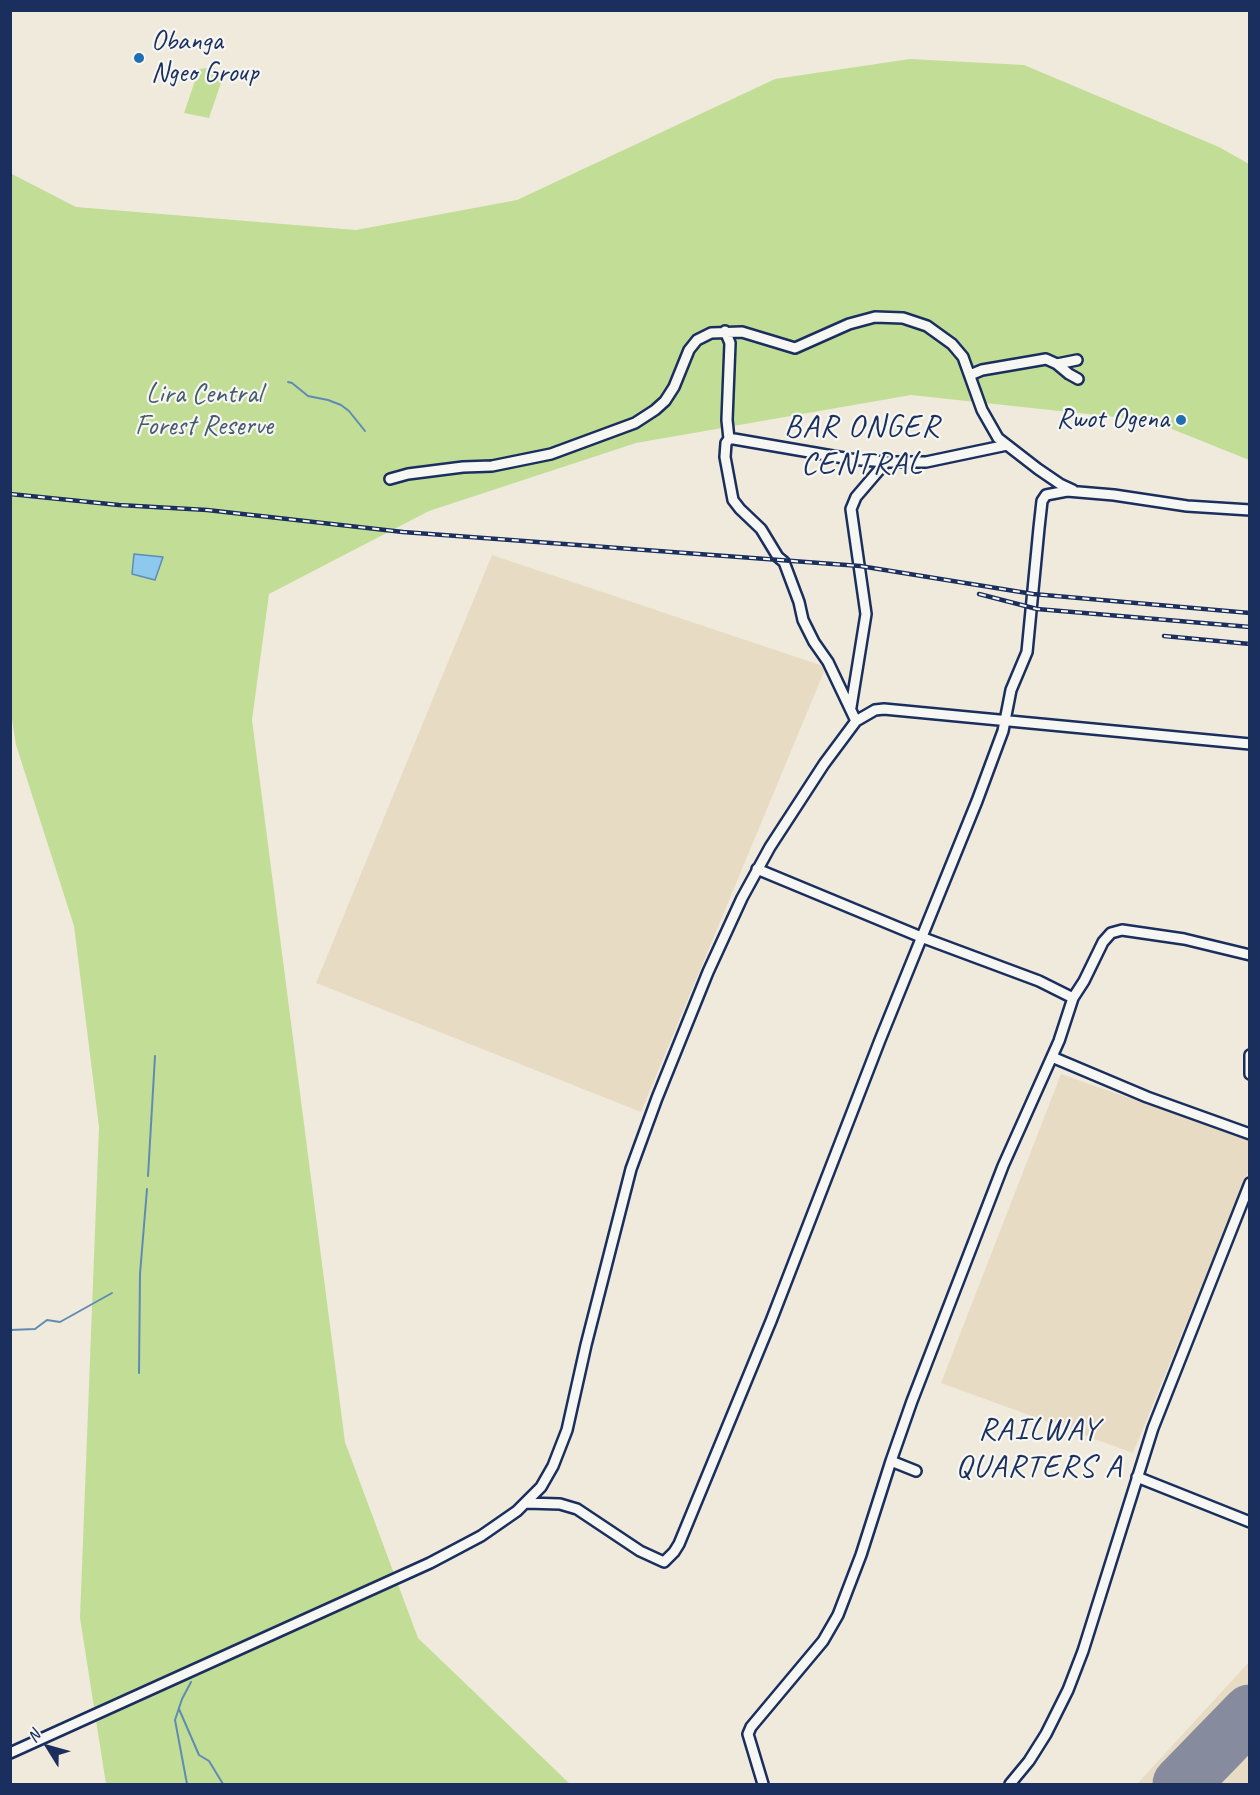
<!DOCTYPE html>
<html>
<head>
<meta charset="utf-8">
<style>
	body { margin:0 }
	#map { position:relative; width:1260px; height:1795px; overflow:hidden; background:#f0eadd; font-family:Caveat,sans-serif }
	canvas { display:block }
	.frame { position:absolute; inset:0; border:12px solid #1b2f5e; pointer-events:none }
	.north { position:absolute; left:18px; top:1717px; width:60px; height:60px; -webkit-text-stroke:4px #f6f6f2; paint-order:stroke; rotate:307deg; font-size:16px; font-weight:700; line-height:24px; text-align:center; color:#1b2f5e }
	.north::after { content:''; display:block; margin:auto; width:21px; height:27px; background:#1b2f5e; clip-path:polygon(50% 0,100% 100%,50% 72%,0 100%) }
</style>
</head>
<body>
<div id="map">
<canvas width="1260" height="1795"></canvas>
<div class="frame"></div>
<div class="north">N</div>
</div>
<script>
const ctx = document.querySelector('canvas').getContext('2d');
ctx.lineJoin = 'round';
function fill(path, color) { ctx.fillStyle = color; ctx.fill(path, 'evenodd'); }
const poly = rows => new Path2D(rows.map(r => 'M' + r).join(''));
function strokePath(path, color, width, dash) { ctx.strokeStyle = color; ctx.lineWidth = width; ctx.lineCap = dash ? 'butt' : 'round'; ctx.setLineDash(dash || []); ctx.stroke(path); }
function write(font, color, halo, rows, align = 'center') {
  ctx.font = font + ' Caveat,sans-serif'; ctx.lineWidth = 4.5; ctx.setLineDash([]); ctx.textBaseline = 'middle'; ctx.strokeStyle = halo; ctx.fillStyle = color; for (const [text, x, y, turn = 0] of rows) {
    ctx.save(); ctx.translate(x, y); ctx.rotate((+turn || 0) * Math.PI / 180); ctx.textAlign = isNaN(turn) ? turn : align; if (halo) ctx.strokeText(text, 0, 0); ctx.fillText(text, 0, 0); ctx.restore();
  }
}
fill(poly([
	[492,555,826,667,641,1112,316,983],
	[1061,1074,1249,1140,1249,1170,1133,1453,941,1383],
	[1249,1662,1249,1784,1137,1784]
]), '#e8dbc4');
fill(poly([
	[910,59,1024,65,1219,147,1249,164,1249,460,1152,421,911,395,636,443,429,511,269,594,252,720,345,1442,418,1638,570,1784,106,1784,80,1618,99,1127,74,926,16,745,11,713,10,173,76,207,356,230,517,200,775,79],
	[214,67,221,83,209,118,184,113,199,69]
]), '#c2de96');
const water = poly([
	[134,554,163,557,155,580,132,574,134,554]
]);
fill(water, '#8dc9ed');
strokePath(water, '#5f8bb4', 1.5);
strokePath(poly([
	[288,382,292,383,308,396,328,400,341,405,349,411,365,431],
	[148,1176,155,1056],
	[10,1330,35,1329,47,1320,60,1322,112,1293],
	[139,1373,140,1274,147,1189],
	[179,1709,199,1755,209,1761,223,1784],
	[187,1784,175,1720,182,1699,191,1682]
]), '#5f8bb4', 2);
strokePath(poly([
	[1181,1784,1250,1713]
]), '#868c9e', 57);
const minor = poly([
	[725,331,730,343,727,420,729,439],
	[1057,364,1077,360],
	[970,375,982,370,1046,359,1057,364,1069,374,1078,379],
	[390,479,408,474,463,467,492,466,551,454,635,423,655,410,665,401,674,387,689,350,697,340,711,333,742,332,795,348,849,324,875,317,903,318,927,326,952,344,963,357,982,410,998,438,1038,469,1060,484,1073,490],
	[851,707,866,614,851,509,856,497,886,462],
	[856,721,828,662,814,642,803,620,799,602,784,562,778,557,761,529,740,509,733,500,725,457,726,443,729,439,734,439,850,459,886,462,926,462,1007,445],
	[757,869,921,937,1039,981,1073,998,1059,1041,1003,1166,912,1401,891,1461,861,1555,838,1615,823,1641,751,1727,748,1734,763,1784],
	[1073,998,1084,981,1103,942,1111,933,1122,930,1184,939,1250,955],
	[1250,1055,1250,1074],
	[1052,1057,1147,1097,1250,1134],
	[891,1461,916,1471],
	[1137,1477,1250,1522],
	[526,1503,560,1504,577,1509,640,1551,664,1562,674,1552,679,1544,771,1321,880,1040,977,801,1003,731,1011,690,1027,652,1039,528,1042,501,1046,495,1067,491,1114,495,1187,506,1250,510],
	[10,1753,430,1563,481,1536,517,1511,541,1487,553,1466,567,1430,586,1345,631,1169,657,1098,708,972,742,898,770,847,824,764,856,721,875,710,884,709,1250,744],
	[1010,1784,1029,1761,1046,1734,1068,1690,1083,1651,1153,1428,1250,1183]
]);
strokePath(minor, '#1b2f5e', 14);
strokePath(minor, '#f6f6f2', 9);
const rail = poly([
	[10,494,119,505,207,510,403,532,860,566,1033,594,1250,613],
	[979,594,1037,609,1250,627],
	[1164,636,1250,644]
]);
strokePath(rail, '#1b2f5e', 4.5);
strokePath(rail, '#f6f6f2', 2, [7]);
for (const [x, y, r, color] of [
	[139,58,6,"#1f6fb2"],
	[1181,420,6,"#1f6fb2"]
]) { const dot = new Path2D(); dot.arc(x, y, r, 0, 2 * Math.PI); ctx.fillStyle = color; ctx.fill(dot); strokePath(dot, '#f6f6f2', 2); }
write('28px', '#1b2f5e', '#f6f6f2', [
	["Obanga",151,42],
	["Ngeo Group",151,74],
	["Rwot Ogena",1169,420,"right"]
], 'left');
write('28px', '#455b6c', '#f6f6f2', [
	["Lira Central",204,395],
	["Forest Reserve",204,427]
]);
ctx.letterSpacing = '1.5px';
write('32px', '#1b2f5e', '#f6f6f2', [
	["BAR ONGER",862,428],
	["CENTRAL",862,465],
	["RAILWAY",1039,1431],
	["QUARTERS A",1039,1468]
]);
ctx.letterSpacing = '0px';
</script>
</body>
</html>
